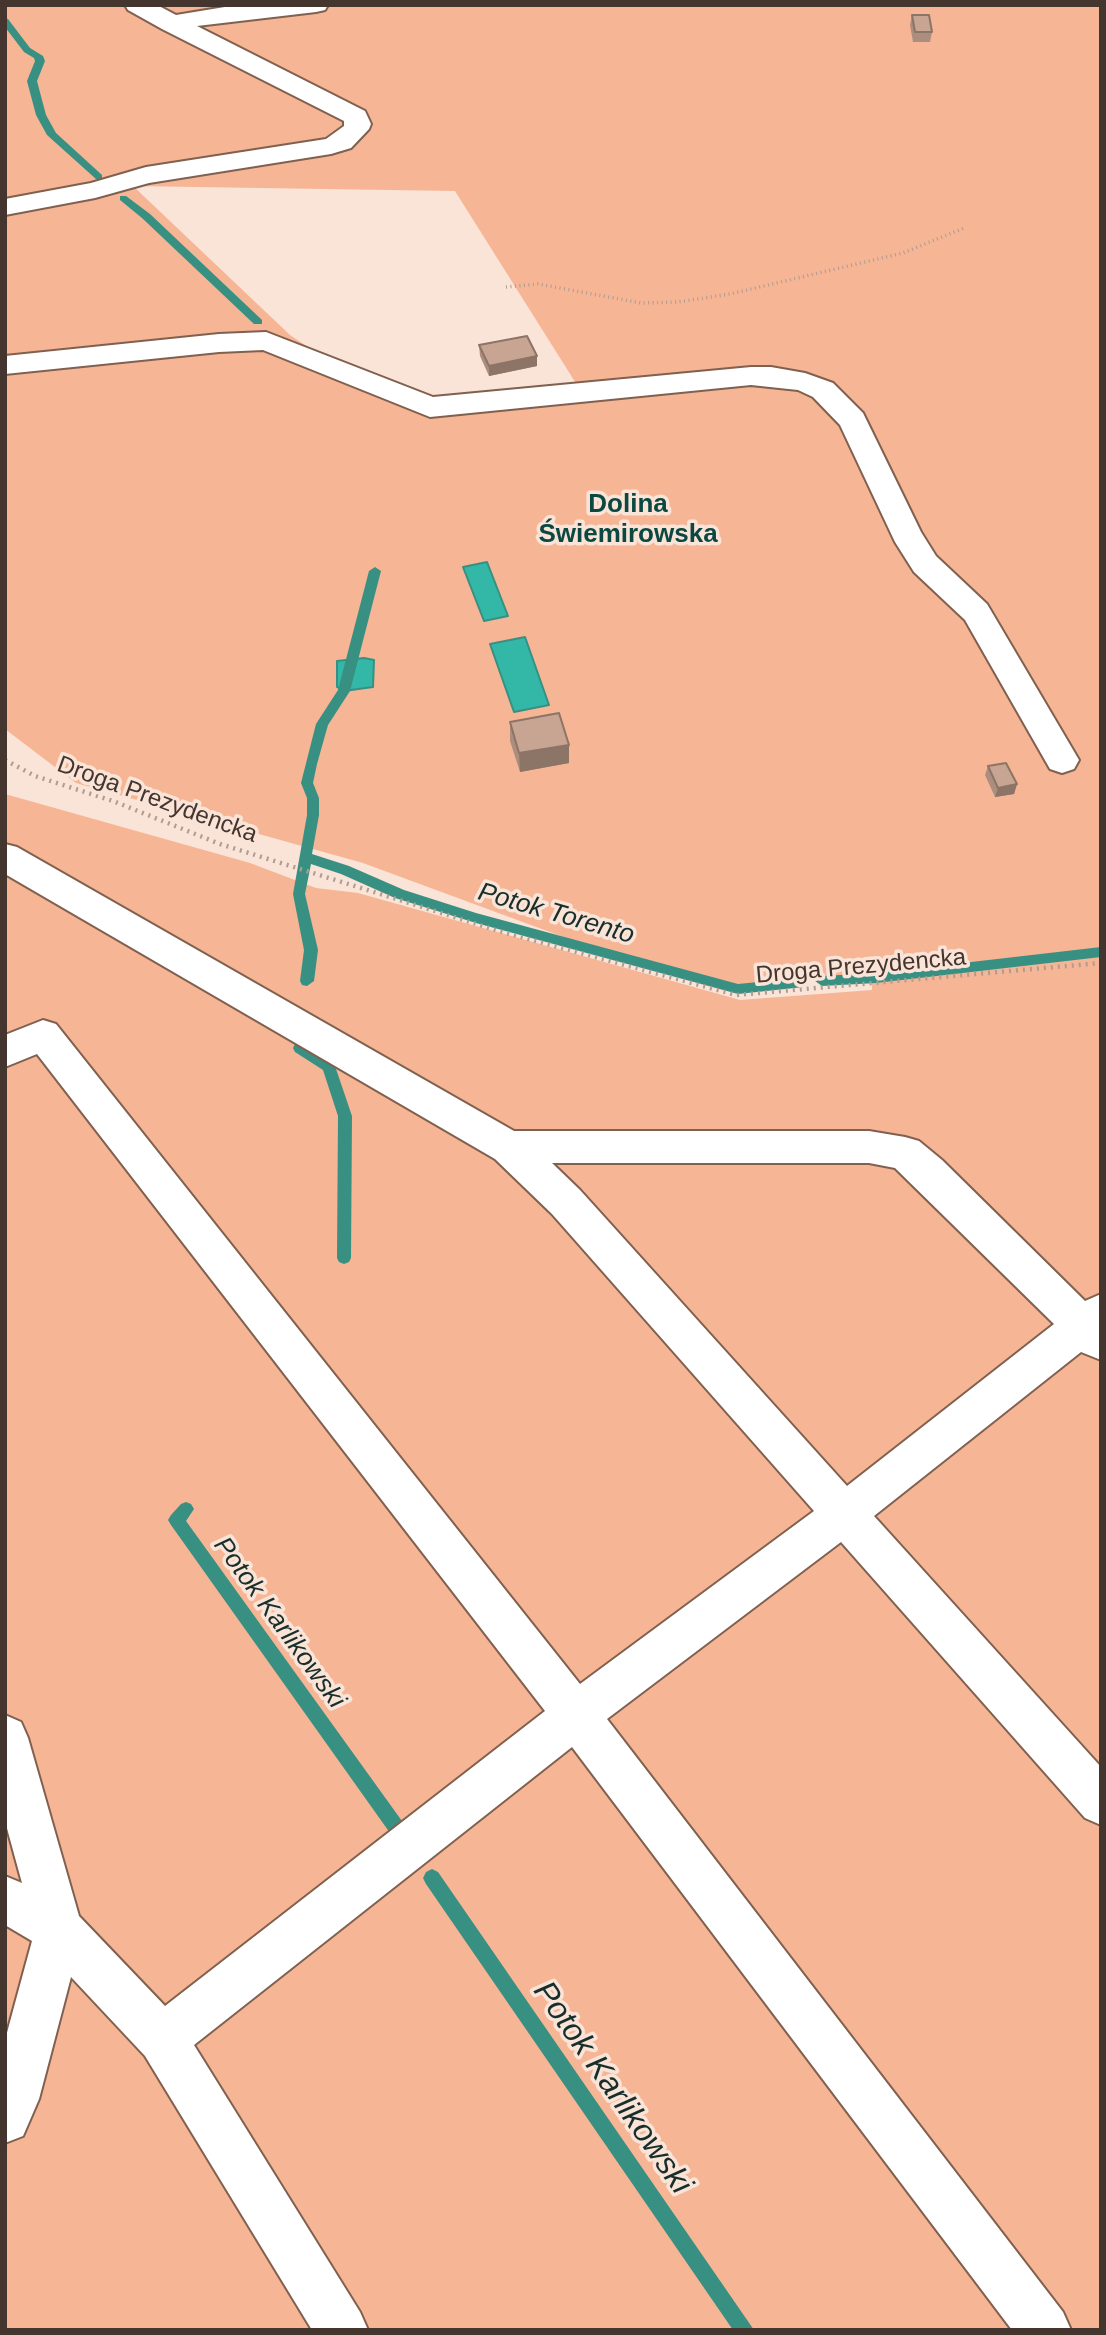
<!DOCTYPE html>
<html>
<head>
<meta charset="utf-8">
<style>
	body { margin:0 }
	#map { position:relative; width:1106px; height:2335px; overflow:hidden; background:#fae3d7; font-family:Arial,sans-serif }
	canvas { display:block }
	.frame { position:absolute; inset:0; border:7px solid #44352e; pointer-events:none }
</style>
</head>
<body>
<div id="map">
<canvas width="1106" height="2335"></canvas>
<div class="frame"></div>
</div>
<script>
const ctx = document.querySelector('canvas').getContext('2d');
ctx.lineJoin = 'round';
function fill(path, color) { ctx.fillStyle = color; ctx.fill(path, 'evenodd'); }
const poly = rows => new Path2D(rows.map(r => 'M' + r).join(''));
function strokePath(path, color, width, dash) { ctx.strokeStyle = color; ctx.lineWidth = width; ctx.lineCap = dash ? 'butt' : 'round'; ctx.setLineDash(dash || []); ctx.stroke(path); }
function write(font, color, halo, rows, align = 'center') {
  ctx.font = font + ' Arial,sans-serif'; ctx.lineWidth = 7; ctx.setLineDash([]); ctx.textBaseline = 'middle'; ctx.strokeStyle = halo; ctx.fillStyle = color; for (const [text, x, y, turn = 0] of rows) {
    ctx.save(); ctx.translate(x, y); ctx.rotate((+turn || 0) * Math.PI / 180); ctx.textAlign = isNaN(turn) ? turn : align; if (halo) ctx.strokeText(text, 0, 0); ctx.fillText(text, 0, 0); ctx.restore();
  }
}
fill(poly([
	[5,5,1101,5,1101,2330,5,2330,5,794,250,863,316,888,358,893,740,1000,872,990,872,976,838,976,741,987,577,942,363,863,76,783,5,729],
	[133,186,455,191,577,385,440,400,318,354,290,335]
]), '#f6b594');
const water = poly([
	[487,562,508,616,484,621,463,567,487,562],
	[525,637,549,705,514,712,490,644,525,637],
	[364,658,374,660,373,687,344,691,337,687,337,661,364,658]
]);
fill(water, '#33b7a7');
strokePath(water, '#389083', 2);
fill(poly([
	[5,18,8,19,30,48,43,56,45,61,37,81,46,115,56,133,102,175,102,179,96,179,47,135,36,115,27,81,35,61,34,58,24,52,5,27,5,18],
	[120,196,126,196,150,214,262,320,262,324,254,324,142,218,120,200,120,196],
	[375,567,381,571,350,691,328,725,317,764,313,783,319,798,319,815,312,854,349,866,404,890,476,913,738,984,799,978,806,983,804,987,738,994,476,923,395,898,341,874,311,864,305,894,318,950,314,981,307,986,302,985,300,981,304,950,293,894,307,815,307,798,301,783,316,724,338,690,369,571,375,567],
	[1101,947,1101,957,876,983,822,986,815,981,822,976,876,973,1101,947],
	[300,1042,334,1063,352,1116,351,1258,349,1262,344,1264,339,1262,337,1258,338,1116,323,1070,295,1052,293,1048,295,1044,300,1042],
	[186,1502,191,1504,194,1509,186,1521,407,1828,409,1834,407,1840,401,1842,395,1840,171,1525,168,1520,171,1515,181,1504,186,1502],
	[432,1869,438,1872,754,2330,733,2330,426,1884,423,1878,426,1872,432,1869]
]), '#389083');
const minor = poly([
	[125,5,157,5,176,15,237,5,328,5,325,10,316,12,197,26,365,111,371,124,369,129,351,148,331,154,149,183,95,198,5,215,5,199,91,183,146,167,326,139,344,126,344,121,162,29,128,10,125,5],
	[266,332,433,397,751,367,771,367,805,373,833,383,863,413,921,532,936,556,987,604,1079,760,1074,769,1062,773,1050,769,965,620,914,572,895,542,840,425,813,397,798,390,751,385,430,417,263,350,219,352,5,374,5,356,219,334,266,332],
	[5,844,17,847,514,1131,869,1131,905,1137,919,1141,942,1160,1085,1301,1101,1294,1101,1360,1081,1352,874,1516,1101,1767,1101,1825,1085,1818,841,1542,607,1719,1063,2312,1071,2330,1012,2330,572,1747,194,2045,360,2312,368,2330,312,2330,145,2056,71,1977,39,2099,23,2136,5,2143,5,2040,32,1941,5,1925,5,1876,22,1883,5,1821,5,1715,21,1722,28,1738,79,1916,165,2006,545,1711,37,1054,5,1067,5,1035,43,1020,56,1024,580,1684,814,1511,552,1214,495,1159,5,874,5,844],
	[552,1163,869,1163,895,1168,1054,1324,847,1486,580,1190,552,1163]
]);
strokePath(minor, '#80604f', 4);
strokePath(poly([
	[506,287,538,284,641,303,678,302,730,294,903,253,964,228]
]), '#af9c92', 3.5, [1, 3.5]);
strokePath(poly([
	[5,760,35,776,113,801,220,844,499,931,736,995,1101,963]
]), '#af9c92', 4.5, [2, 5]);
fill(minor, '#fff');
fill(poly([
	[912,15,932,32,930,42,913,42,910,25],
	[479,345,537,356,537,366,489,376,480,356],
	[510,722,569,763,520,772,510,741],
	[988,766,1017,784,1014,794,995,797,985,775]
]), '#ac8e7e');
fill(poly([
	[537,356,537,366,489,376,489,366],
	[569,745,569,763,520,772,519,753],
	[1017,784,1014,794,995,797,998,788]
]), '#8c7466');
const building = poly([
	[912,15,929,15,932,32,915,32,912,15],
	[527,336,537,356,489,366,479,345,527,336],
	[559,713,569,745,519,753,510,722,559,713],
	[1006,763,1017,784,998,788,988,766,1006,763]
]);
fill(building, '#c8a592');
strokePath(building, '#8c7466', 2);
write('24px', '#44352e', '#fae3d7', [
	["Droga Prezydencka",157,800,20],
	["Droga Prezydencka",861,967,-5]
]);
write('bold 26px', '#0a4841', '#fae3d7', [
	["Dolina",628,505],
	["Świemirowska",628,535]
]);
write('italic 26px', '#182e2b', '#fae3d7', [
	["Potok Torento",556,914,16],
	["Potok Karlikowski",279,1623,54]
]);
write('italic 32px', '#182e2b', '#fae3d7', [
	["Potok Karlikowski",612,2088,55]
]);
</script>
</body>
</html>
